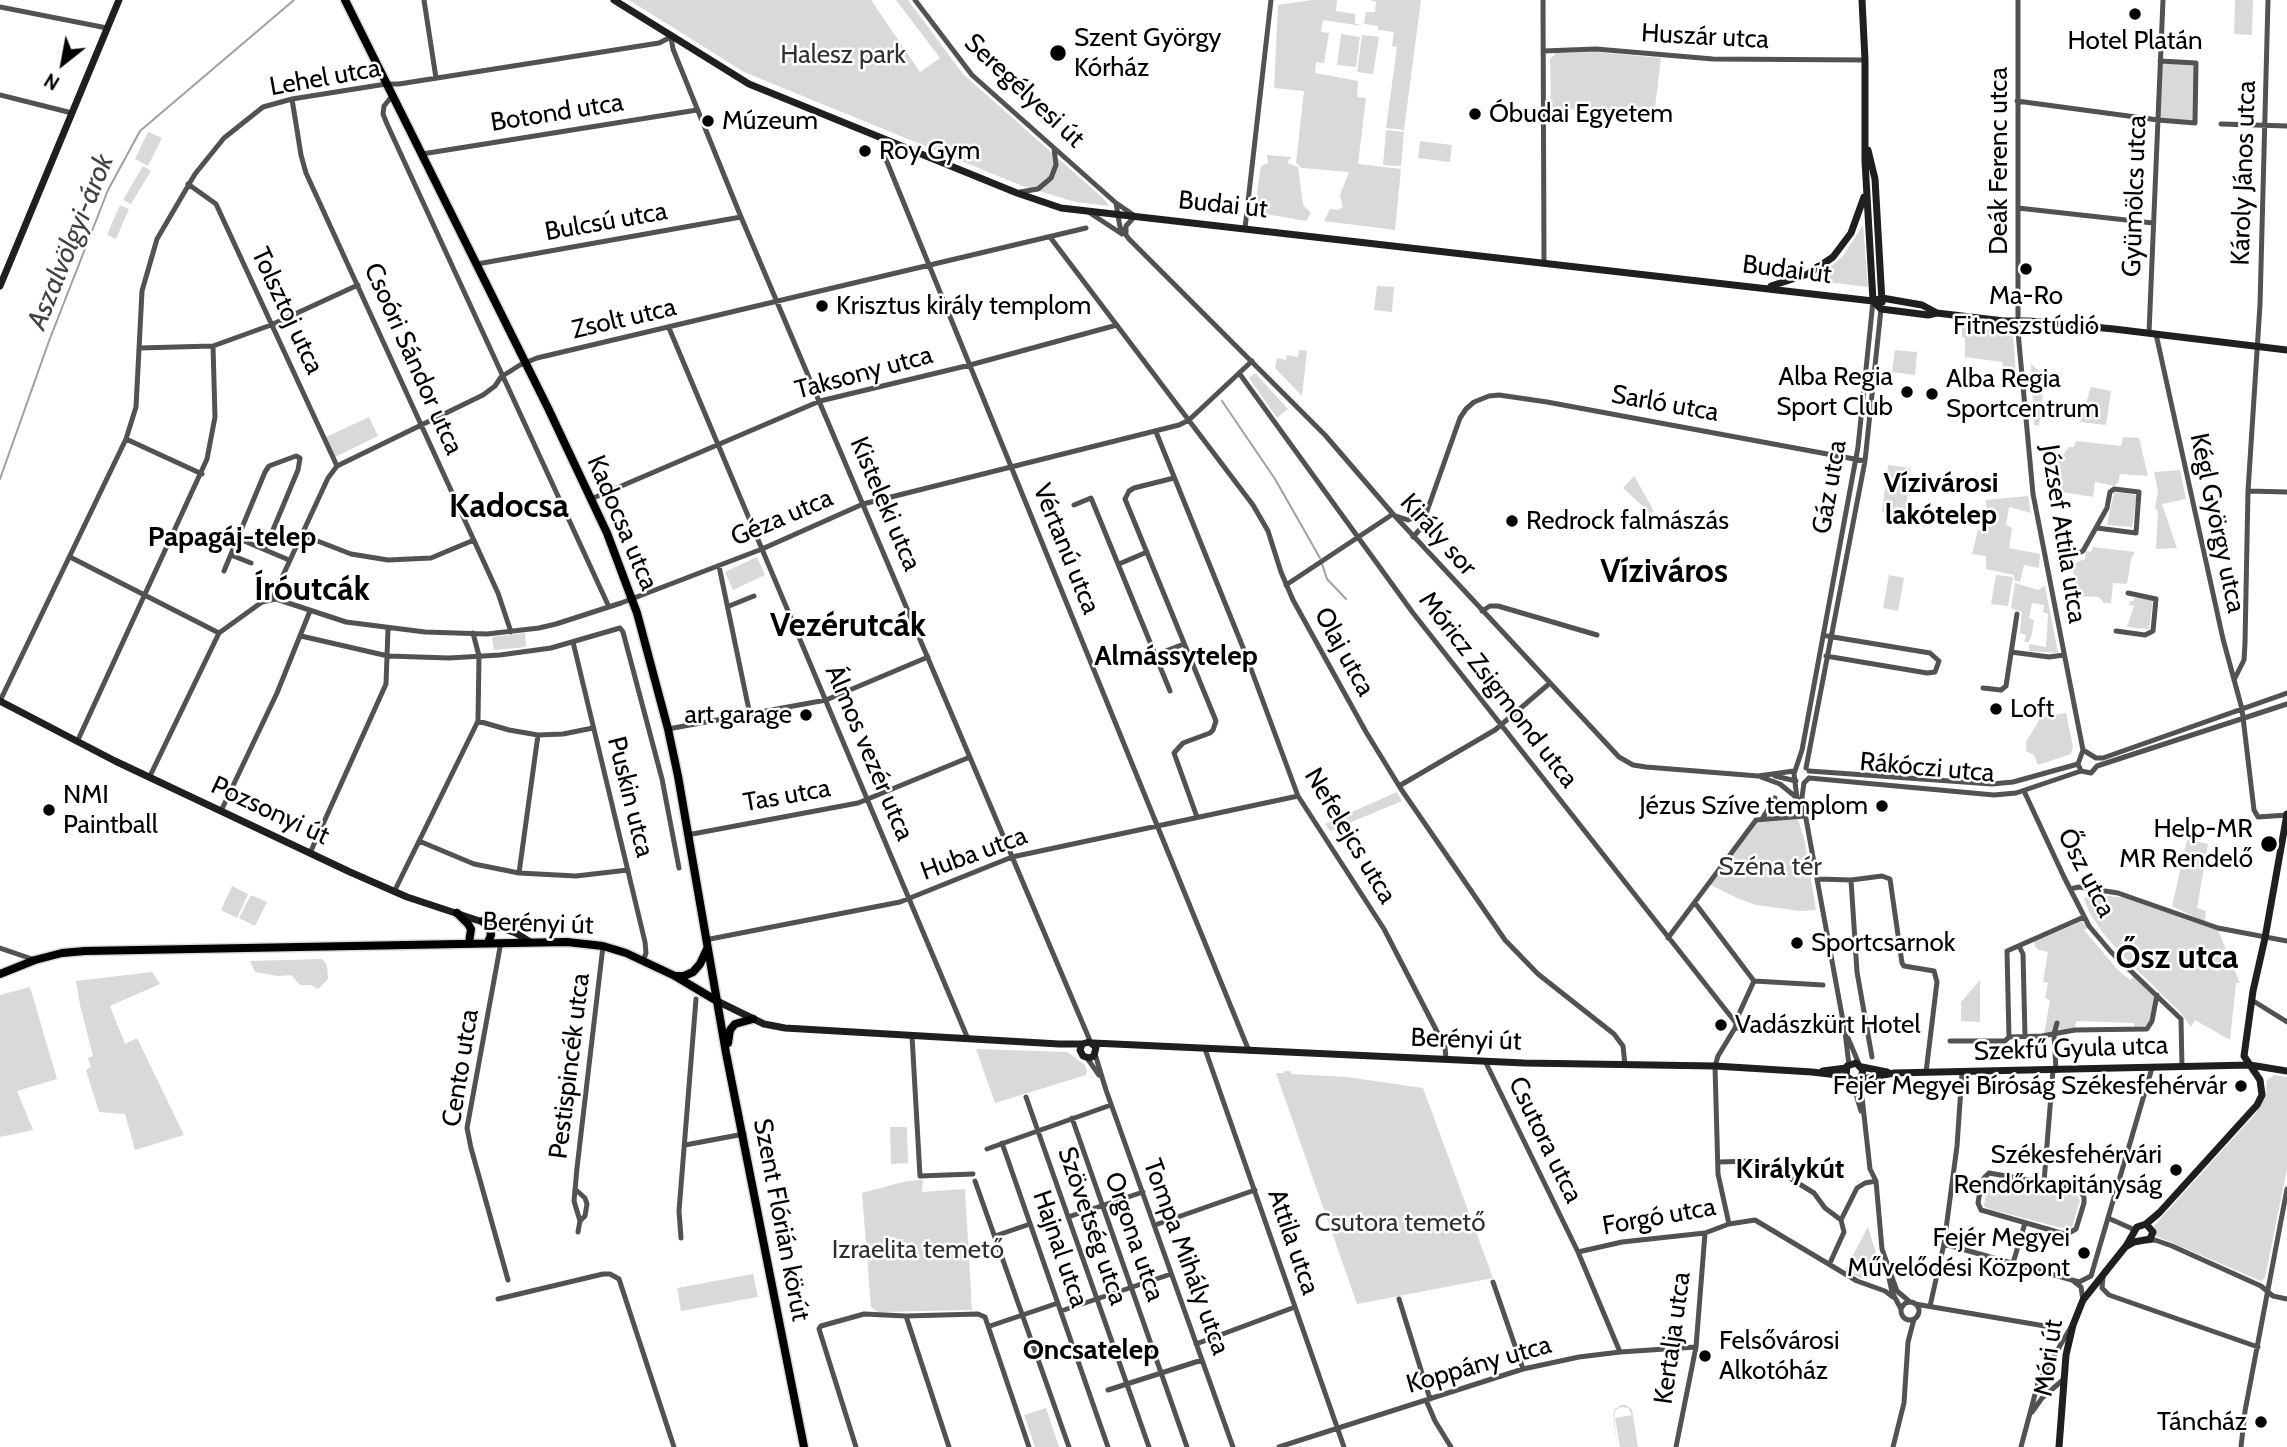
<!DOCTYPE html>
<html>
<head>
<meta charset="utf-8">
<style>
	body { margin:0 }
	#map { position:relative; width:2287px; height:1447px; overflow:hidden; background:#fff; font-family:Cabin,sans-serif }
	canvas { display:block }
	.north { position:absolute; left:28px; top:28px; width:70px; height:70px; -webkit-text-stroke:5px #fff; paint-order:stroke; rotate:211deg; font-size:19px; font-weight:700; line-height:28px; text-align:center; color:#000 }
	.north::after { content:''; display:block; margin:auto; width:24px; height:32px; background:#000; clip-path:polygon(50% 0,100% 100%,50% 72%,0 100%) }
</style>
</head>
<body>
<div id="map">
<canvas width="2287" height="1447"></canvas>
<div class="north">N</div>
</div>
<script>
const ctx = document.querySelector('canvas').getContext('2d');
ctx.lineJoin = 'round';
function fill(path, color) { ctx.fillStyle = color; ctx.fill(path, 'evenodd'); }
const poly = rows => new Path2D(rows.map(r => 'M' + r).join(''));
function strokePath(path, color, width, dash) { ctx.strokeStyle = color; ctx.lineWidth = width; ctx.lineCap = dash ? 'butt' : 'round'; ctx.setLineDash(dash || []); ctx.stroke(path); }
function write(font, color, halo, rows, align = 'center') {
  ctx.font = font + ' Cabin,sans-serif'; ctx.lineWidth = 5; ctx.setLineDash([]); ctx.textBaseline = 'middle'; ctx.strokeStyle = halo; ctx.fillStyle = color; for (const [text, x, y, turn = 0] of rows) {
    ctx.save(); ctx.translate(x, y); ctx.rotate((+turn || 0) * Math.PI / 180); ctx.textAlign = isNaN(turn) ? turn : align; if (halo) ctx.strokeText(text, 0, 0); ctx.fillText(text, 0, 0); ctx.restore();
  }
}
fill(poly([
	[629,0,871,0,920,72,940,58,896,0,908,0,963,74,1105,200,1109,206,1075,202,1020,185,744,72],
	[1312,0,1337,0,1336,11,1355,14,1355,23,1362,26,1323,20,1321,32,1329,33,1324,63,1316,62,1315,73,1358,81,1357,97,1366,98,1358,164,1401,169,1395,230,1324,221,1330,209,1337,210,1343,207,1340,195,1349,172,1302,168,1296,163,1304,91,1274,88,1278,5],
	[1369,0,1421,0,1404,130,1386,128,1397,47,1392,46,1394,32,1378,30,1378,26,1364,24,1366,12,1375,12,1376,2],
	[2235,0,2253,0,2252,35,2234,34],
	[1341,34,1360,37,1356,67,1337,65],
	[1362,35,1379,37,1373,74,1357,72],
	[1596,52,1661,58,1654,116,1650,119,1551,107,1550,59,1556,53],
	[2160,61,2196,63,2195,123,2158,120],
	[1386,130,1404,132,1401,166,1383,165],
	[148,132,162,138,148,166,135,159],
	[1420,141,1452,145,1450,162,1418,158],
	[1267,155,1291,157,1287,163,1298,167,1303,205,1311,213,1306,221,1254,212,1261,166,1268,163],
	[143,166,151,171,131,204,123,200],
	[120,205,129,209,116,239,107,235],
	[1863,225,1868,287,1810,280,1829,268,1843,256],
	[1377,286,1394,287,1392,312,1374,310],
	[1962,326,2013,333,2016,377,2013,380,2006,383,2002,362,1965,357,1965,338,1962,337],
	[1299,350,1307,351,1302,396,1275,368,1277,358,1286,360,1287,355,1298,357],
	[1895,350,1917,352,1915,375,1892,372],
	[2031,364,2045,376,2039,426,2034,425],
	[1255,373,1288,409,1277,418,1249,378],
	[2091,387,2111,391,2106,425,2080,422],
	[369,417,378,436,335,457,326,437],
	[2123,437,2139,438,2148,476,2120,474,2118,483,2114,486,2095,482,2093,497,2056,491,2053,460,2057,455,2063,455,2069,447,2074,447,2076,441,2121,446],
	[1888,465,1911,468,1905,516,1882,512],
	[2180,470,2186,499,2162,504,2177,548,2156,549,2158,511,2155,508,2158,491,2154,472],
	[1634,476,1654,511,1651,514,1623,488],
	[2114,492,2137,495,2132,527,2107,525],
	[2028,496,2031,513,2009,507,2006,525,2012,528,2009,548,2040,554,2039,568,2024,565,2020,582,2014,580,2014,575,1986,569,1986,556,1972,554,1978,530,1988,532,1986,500],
	[2093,547,2135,552,2131,559,2127,584,2113,583,2111,603,2104,603,2099,597,2077,596,2072,564,2085,559,2086,551,2091,552],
	[757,557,765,575,733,590,725,572],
	[1889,575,1904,578,1898,611,1883,608],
	[1996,575,2013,577,2008,606,1991,604],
	[2015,583,2038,590,2045,586,2058,653,2029,651,2029,644,2046,647,2048,614,2043,612,2044,605,2032,603,2029,618,2034,620,2032,633,2029,642,2024,642,2026,635,2020,633,2022,612,2011,608],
	[2134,598,2153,600,2149,629,2127,627,2134,606,2129,605,2130,601,2134,601],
	[525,633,526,647,494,650,492,637],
	[2066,713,2073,746,2071,754,2038,765,2034,755,2026,751,2026,742,2041,717],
	[1397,792,1402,801,1330,831,1325,824],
	[1798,819,1805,842,1816,910,1800,911,1756,905,1737,898,1709,884,1755,823],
	[2187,840,2208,844,2197,908,2206,911,2205,922,2172,906],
	[232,886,248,894,237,918,221,910],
	[2092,894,2118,897,2127,895,2218,930,2240,983,2236,983,2230,1040,2195,1020,2191,1027,2181,1013,2122,955,2103,933,2089,912,2084,898],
	[251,895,267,902,255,926,239,918],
	[2082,921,2088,928,2084,930,2118,970,2130,980,2136,975,2157,995,2152,1021,2145,1027,2134,1027,2134,1023,2076,1021,2075,1028,2044,1034,2050,1000,2045,998,2048,983,2043,982,2048,952,2039,950,2035,947,2034,942],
	[322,959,327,965,328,979,318,989,311,985,300,985,291,975,278,976,255,972,250,961],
	[152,972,160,984,110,1006,125,1044,137,1038,184,1135,135,1150,125,1114,99,1112,86,1070,91,1067,88,1058,93,1056,80,1005,76,981],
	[1980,980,1980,1022,1961,1021,1961,1002],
	[30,987,57,1079,17,1091,33,1130,0,1137,0,995],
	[976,1049,1067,1052,1085,1065,1087,1071,1086,1075,995,1103],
	[1285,1071,1291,1071,1291,1074,1347,1077,1423,1088,1493,1278,1357,1304,1276,1073,1284,1073],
	[2274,1075,2287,1077,2287,1169,2265,1278,2261,1281,2156,1236,2153,1227,2256,1113,2265,1095,2267,1080],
	[890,1127,907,1127,908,1163,891,1164],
	[1992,1179,2071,1192,2077,1195,2080,1201,2072,1227,2066,1229,1989,1209,1984,1206,1988,1182],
	[923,1180,922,1192,965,1189,972,1310,878,1312,871,1307,862,1193,907,1181],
	[1868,1227,1882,1273,1868,1269,1863,1279,1845,1270],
	[753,1274,758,1297,681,1311,677,1288],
	[1621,1405,1626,1405,1632,1410,1638,1447,1620,1447,1615,1418,1632,1415,1628,1408,1621,1407,1616,1410,1614,1415,1617,1447,1613,1415,1615,1409],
	[1046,1408,1059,1447,1035,1447,1024,1415]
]), '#d9d9d9');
strokePath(poly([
	[1222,401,1275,479,1320,558],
	[0,479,49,341,108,190,140,131,294,0],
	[1322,564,1327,579,1346,599]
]), '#a0a0a0', 2);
const primary = poly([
	[345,0,548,408,607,533,637,613,668,729,678,776,726,1053,804,1447],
	[457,913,468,924,471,929,469,943],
	[483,921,490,929,491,935,488,942],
	[0,974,35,960,62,953,85,951,567,942,603,946,626,953,675,976,717,1001],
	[675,976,684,976,693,972,700,964,707,949],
	[728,1043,730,1030,735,1024,753,1019]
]);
strokePath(primary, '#dbdbdb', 11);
strokePath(poly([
	[424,0,436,78],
	[915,0,972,75,1116,203,1135,216,1126,226,1126,233],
	[1543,0,1544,263],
	[2018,0,2018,332,2033,494,2083,750,2078,764,2081,771],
	[0,7,107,28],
	[1543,51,1596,49,1713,59,1865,60],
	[0,95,72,113],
	[393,95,384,106,383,114,387,124,609,607],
	[292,99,301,155,306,173,498,593,511,632],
	[2017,101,2158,120,2195,123,2196,63,2160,61],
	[2221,124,2287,126],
	[884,139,883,152,1249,1051],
	[422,154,697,110],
	[188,184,216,204,337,466],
	[1020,192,1038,189,1051,178,1056,165,1054,148],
	[1116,203,1120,227,1129,239,1325,435,1393,514,1619,757,1633,765,1646,767,1758,776,1794,771],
	[2018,208,2153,223],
	[1090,213,1122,234],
	[1245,228,1271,0],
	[1050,237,1253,505,1268,531,1281,572,1293,600,1366,732,1401,789,1505,940,1538,974,1614,1034,1623,1046,1625,1065],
	[477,264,741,217],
	[669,328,968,1039],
	[2149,333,2163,0],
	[2156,334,2223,639,2242,709,2254,810,2258,817,2287,815],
	[139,348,213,346,271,325,358,285],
	[1239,373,1413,613,1736,1023],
	[1156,432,1244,650,1298,796,1384,929,1445,1047,1446,1059],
	[126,439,202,474],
	[1174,478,1134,488,1129,491,1125,499,1216,721,1213,730,1210,733,1183,743,1174,753,1197,817],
	[2248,491,2287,492],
	[591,499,820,401,970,365,1117,325],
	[1074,505,1091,498,1170,691],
	[1396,516,1408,520,1425,513],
	[302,535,351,554,388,560,431,558,474,540],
	[1413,537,1421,528,1460,418,1466,409,1474,402,1489,396,1499,395,1547,402,1865,461],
	[237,538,289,560],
	[231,555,251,563],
	[70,557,219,633],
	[2064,560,2083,551,2107,508,2110,492,2114,489,2139,492,2136,533,2097,528],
	[1119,564,1147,552],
	[719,566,750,715],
	[224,571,265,472,269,466,296,456,300,458,298,470,265,549],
	[1286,585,1393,514],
	[272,599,328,478,337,466,483,395,495,386,501,377,520,365,537,358,1086,228],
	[729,606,754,596],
	[1482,611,1490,606,1498,606,1597,635],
	[2116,631,2145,635,2153,631,2156,599,2128,593],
	[301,636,388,656,449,658,500,655,551,648,620,628,623,632,662,779,679,868],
	[573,642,645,942,646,953,643,961],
	[2011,652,2049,657,2064,655],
	[1155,655,1184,644],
	[1826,656,1927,673,1935,672,1939,661,1930,653,1827,636],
	[2234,680,2244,660,2245,643,2248,491,2260,305,2268,0],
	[1983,688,2001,690,2006,686,2017,614],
	[0,701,126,439,136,407,142,291,157,239,195,174,224,138,263,107,292,99,386,84,399,84,659,43,671,37,673,49,741,217,1091,1043],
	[478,721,509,730,538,735,563,734,593,728],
	[668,729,826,700,928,657],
	[77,742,207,459,215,417,213,346],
	[2083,750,2096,758,2103,758,2287,693],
	[1806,768,1865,461,1881,309],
	[1809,771,1992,784,2013,782,2078,764],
	[1775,776,1796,781],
	[1761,777,1780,784,1797,798],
	[149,778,219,633,262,602,276,599,346,622,425,632,487,634,539,628,556,624,621,603,762,549,863,504,1179,425,1189,420,1252,361],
	[1809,778,1994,795,2016,793,2081,771,2091,773,2097,766,2287,704],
	[1809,778,1804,783,1802,797,1845,1032,1849,1065],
	[1399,786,1495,730,1550,683],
	[2024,791,2064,877,2089,926,2111,952,2181,1019,2182,1067],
	[221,811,277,693,310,611],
	[1805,816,1797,798,1794,774,1802,750,1858,447,1873,301],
	[1762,819,1775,798],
	[687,835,858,803,970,757],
	[419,841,474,864,519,873,576,876,628,870],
	[310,853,386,684,388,629],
	[519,873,538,735],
	[1818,879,1851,880,1882,876,1890,879,1902,963,1904,966,1934,971,1937,982,1926,1072],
	[1851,880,1857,972,1872,1057],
	[2070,889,2079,887,2118,893,2218,928,2287,941],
	[394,892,478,721,479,656,473,633],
	[1695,903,1754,981,1823,985],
	[1668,938,1756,820,1805,816],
	[705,940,900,902,1012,857,1298,796],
	[501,942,467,1128,471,1148,508,1280],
	[2019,946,2023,954,2025,1036],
	[0,948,35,960],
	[2255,1002,2287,1022],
	[1735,1028,1845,1032],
	[912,1036,920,1176,973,1174],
	[2009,1037,2007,951,2084,917],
	[1848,1038,1859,1064],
	[1950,1041,2005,1041,2009,1037,2042,1036,2075,1030,2147,1029,2152,1021,2157,995],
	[1205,1049,1344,1447],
	[1095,1054,1106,1090,1233,1447],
	[1087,1058,1099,1075],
	[1485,1061,1578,1252,1620,1352],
	[2056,1070,2054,1034,2057,1023],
	[1860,1079,1870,1169,1876,1181,1882,1249,1897,1291,1910,1302],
	[1852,1081,1861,1111],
	[1026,1097,1149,1447],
	[1072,1118,1187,1447],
	[1002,1143,1108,1447],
	[685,1145,744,1134],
	[987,1149,1111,1105],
	[1719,1162,1752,1161,1772,1167,1814,1193,1825,1208,1841,1220],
	[1989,1173,2079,1189,2084,1197,2084,1203,2076,1229,2067,1234,2061,1233,1981,1210,1978,1203,1979,1197,1984,1178,1989,1173],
	[975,1181,1069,1447],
	[2044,1182,2053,1070],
	[576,1190,585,1198,587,1204,585,1216,580,1221],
	[1068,1217,1143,1192],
	[2108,1218,2135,1230],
	[1729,1224,1718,1174,1715,1066,1718,1056,1735,1028,1738,1016,1754,981],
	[1155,1225,1255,1190],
	[578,1232,580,1221,574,1201,577,1168,603,946],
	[995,1236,1030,1224],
	[681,1238,679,1211,696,999],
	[2147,1241,2155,1240,2172,1246,2261,1286,2273,1296,2287,1299],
	[1944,1244,2072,1280,2081,1287,2083,1300],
	[1578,1252,1622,1242,1705,1233,1729,1224,1755,1220,1857,1281,1885,1291,1893,1297],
	[1830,1263,1844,1232,1841,1220,1857,1188,1865,1183,1876,1181],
	[2013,1263,2025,1223],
	[2103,1277,2102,1288,2109,1295,2258,1347],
	[1889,1278,1892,1292,1901,1309],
	[2072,1280,2079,1282,2091,1276,2152,1068],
	[1493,1282,1523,1369],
	[498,1299,603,1274,610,1274,619,1279,674,1447],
	[1399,1299,1430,1399],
	'1901 1311a9 9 0 1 1 18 0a9 9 0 1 1-18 0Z',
	[1915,1304,2045,1326],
	[1930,1306,1944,1244,1957,1146,1962,1073],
	[1061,1311,1171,1274],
	[906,1316,949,1447],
	[990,1326,1058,1303],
	[1196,1344,1295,1307],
	[1108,1390,1202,1360],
	[1426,1400,1435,1421,1451,1447],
	[2032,1412,2042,1398,2064,1379],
	[856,1447,819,1329,821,1326,864,1314,906,1316,978,1314,985,1317,1029,1447],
	[1279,1447,1523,1369,1579,1357,1620,1352,1696,1347],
	[1676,1447,1696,1347,1705,1233],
	[1893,1447,1904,1403,1908,1342,1914,1319],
	[2021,1447,2038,1383,2071,1327],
	[2241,1447,2245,1411,2287,1189]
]), '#525252', 5);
strokePath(poly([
	[614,0,749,84,1017,193,1061,208,1873,301,1882,298,1922,305,1937,313],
	[1862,0,1865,60,1865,161,1873,301],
	[1868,150,1875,179,1882,302],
	[0,286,119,0],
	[1771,286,1808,274,1833,257,1851,233,1864,197],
	[1873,301,1881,309,1928,315,1937,313,2004,321,2029,321,2114,329,2287,350],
	[0,701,115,761,350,872,407,897,516,933,530,942],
	[717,1001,764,1024,785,1028,1059,1044,1082,1044,1089,1042,1096,1047,1094,1056,1089,1058,1083,1056,1080,1050,1082,1044],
	[1093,1043,1524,1063,1715,1066,1812,1072,1846,1076,1853,1081,1894,1073,2250,1065,2287,1071],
	[1862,1067,1887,1072],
	[1823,1071,1846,1068],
	[1846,1076,1847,1066,1856,1063,1863,1070,1861,1078],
	[2127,1246,2134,1242,2150,1239,2153,1232,2146,1224],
	[2059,1447,2066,1355,2073,1325,2083,1300,2126,1246,2137,1227,2146,1224,2159,1213,2257,1105,2262,1095,2260,1080,2244,1056,2253,991,2265,938,2287,814]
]), '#1f1f1f', 7);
strokePath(primary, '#000', 8);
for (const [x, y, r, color] of [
	[2135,14,7,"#000"],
	[1058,53,9,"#000"],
	[1475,114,7,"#000"],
	[708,121,7,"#000"],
	[865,151,7,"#000"],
	[2026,269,7,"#000"],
	[822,306,7,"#000"],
	[1907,392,7,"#000"],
	[1932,394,7,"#000"],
	[1512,521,7,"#000"],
	[1996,709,7,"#000"],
	[806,715,7,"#000"],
	[1882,806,7,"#000"],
	[49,810,7,"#000"],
	[2269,844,9,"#000"],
	[1797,943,7,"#000"],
	[1721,1025,7,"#000"],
	[2241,1086,7,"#000"],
	[2176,1170,7,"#000"],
	[2084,1253,7,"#000"],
	[1705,1356,7,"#000"],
	[2261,1422,7,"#000"]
]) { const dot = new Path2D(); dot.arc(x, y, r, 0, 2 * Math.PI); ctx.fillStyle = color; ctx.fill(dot); strokePath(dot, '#fff', 2.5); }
write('26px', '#000', '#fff', [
	["Huszár utca",1705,37,3],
	["Lehel utca",325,78,-10],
	["Seregélyesi út",1024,91,43],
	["Botond utca",557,113,-9],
	["Deák Ferenc utca",1999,161,-90],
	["Károly János utca",2244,173,-88],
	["Gyümölcs utca",2135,196,-88],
	["Budai út",1223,205,6],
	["Bulcsú utca",606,222,-10],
	["Budai út",1787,270,7],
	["Tolsztoj utca",287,311,65],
	["Zsolt utca",624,319,-13],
	["Csoóri Sándor utca",413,359,66],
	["Taksony utca",864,373,-15],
	["Sarló utca",1665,404,10],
	["Gáz utca",1830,487,-80],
	["Kisteleki utca",885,504,67],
	["Géza utca",782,518,-23],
	["Kadocsa utca",622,523,67],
	["Kégl György utca",2217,523,78],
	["József Attila utca",2063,534,81],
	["Király sor",1438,535,48],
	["Vértanú utca",1066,549,68],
	["Olaj utca",1344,652,61],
	["Móricz Zsigmond utca",1498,690,52],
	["Álmos vezér utca",869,753,67],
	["Rákóczi utca",1927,768,5],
	["Tas utca",787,796,-10],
	["Puskin utca",630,797,76],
	["Pozsonyi út",270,811,25],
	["Nefelejcs utca",1350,836,59],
	["Huba utca",974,854,-20],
	["Ősz utca",2086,873,63],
	["Berényi út",538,924,2],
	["Berényi út",1466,1040,2],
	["Szekfű Gyula utca",2071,1049,-2],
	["Pestispincék utca",570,1066,-83],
	["Cento utca",461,1068,-81],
	["Csutora utca",1545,1140,64],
	["Forgó utca",1659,1217,-10],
	["Szent Flórián körút",781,1220,79],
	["Szövetség utca",1092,1226,71],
	["Orgona utca",1134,1237,71],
	["Attila utca",1293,1242,71],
	["Hajnal utca",1060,1249,71],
	["Tompa Mihály utca",1186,1257,70],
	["Kertalja utca",1673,1338,-82],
	["Móri út",2049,1358,-82],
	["Koppány utca",1479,1365,-16]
]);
write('26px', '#000', '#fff', [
	["Szent György",1074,38],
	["Kórház",1074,68],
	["Hotel Platán",2135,41,"center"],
	["Óbudai Egyetem",1489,114],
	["Múzeum",722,121],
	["Roy Gym",879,151],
	["Ma-Ro",2026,296,"center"],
	["Fitneszstúdió",2026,326,"center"],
	["Krisztus király templom",836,306],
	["Alba Regia",1893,377,"right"],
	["Sport Club",1893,407,"right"],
	["Alba Regia",1946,379],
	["Sportcentrum",1946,409],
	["Redrock falmászás",1526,521],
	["Loft",2010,709],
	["art garage",792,715,"right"],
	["NMI",63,795],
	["Paintball",63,825],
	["Jézus Szíve templom",1868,806,"right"],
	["Help-MR",2253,829,"right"],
	["MR Rendelő",2253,859,"right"],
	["Sportcsarnok",1811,943],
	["Vadászkürt Hotel",1735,1025],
	["Fejér Megyei Bíróság Székesfehérvár",2227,1086,"right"],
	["Székesfehérvári",2162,1155,"right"],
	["Rendőrkapitányság",2162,1185,"right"],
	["Fejér Megyei",2070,1238,"right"],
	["Művelődési Központ",2070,1268,"right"],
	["Felsővárosi",1719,1341],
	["Alkotóház",1719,1371],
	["Táncház",2247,1422,"right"]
], 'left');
write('26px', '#303030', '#fff', [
	["Halesz park",843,55],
	["Széna tér",1770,867],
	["Csutora temető",1400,1223],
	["Izraelita temető",918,1250]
]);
write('italic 28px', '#414141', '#fff', [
	["Aszalvölgyi-árok",71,242,-68]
]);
write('bold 28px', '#000', '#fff', [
	["Vízivárosi",1941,484],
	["lakótelep",1941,516],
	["Papagáj-telep",232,538],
	["Almássytelep",1176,657],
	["Királykút",1790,1170],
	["Oncsatelep",1091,1351]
]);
write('bold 33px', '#000', '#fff', [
	["Kadocsa",509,507],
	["Víziváros",1664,572],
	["Íróutcák",312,590],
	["Vezérutcák",848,626],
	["Ősz utca",2177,958]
]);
</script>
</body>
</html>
